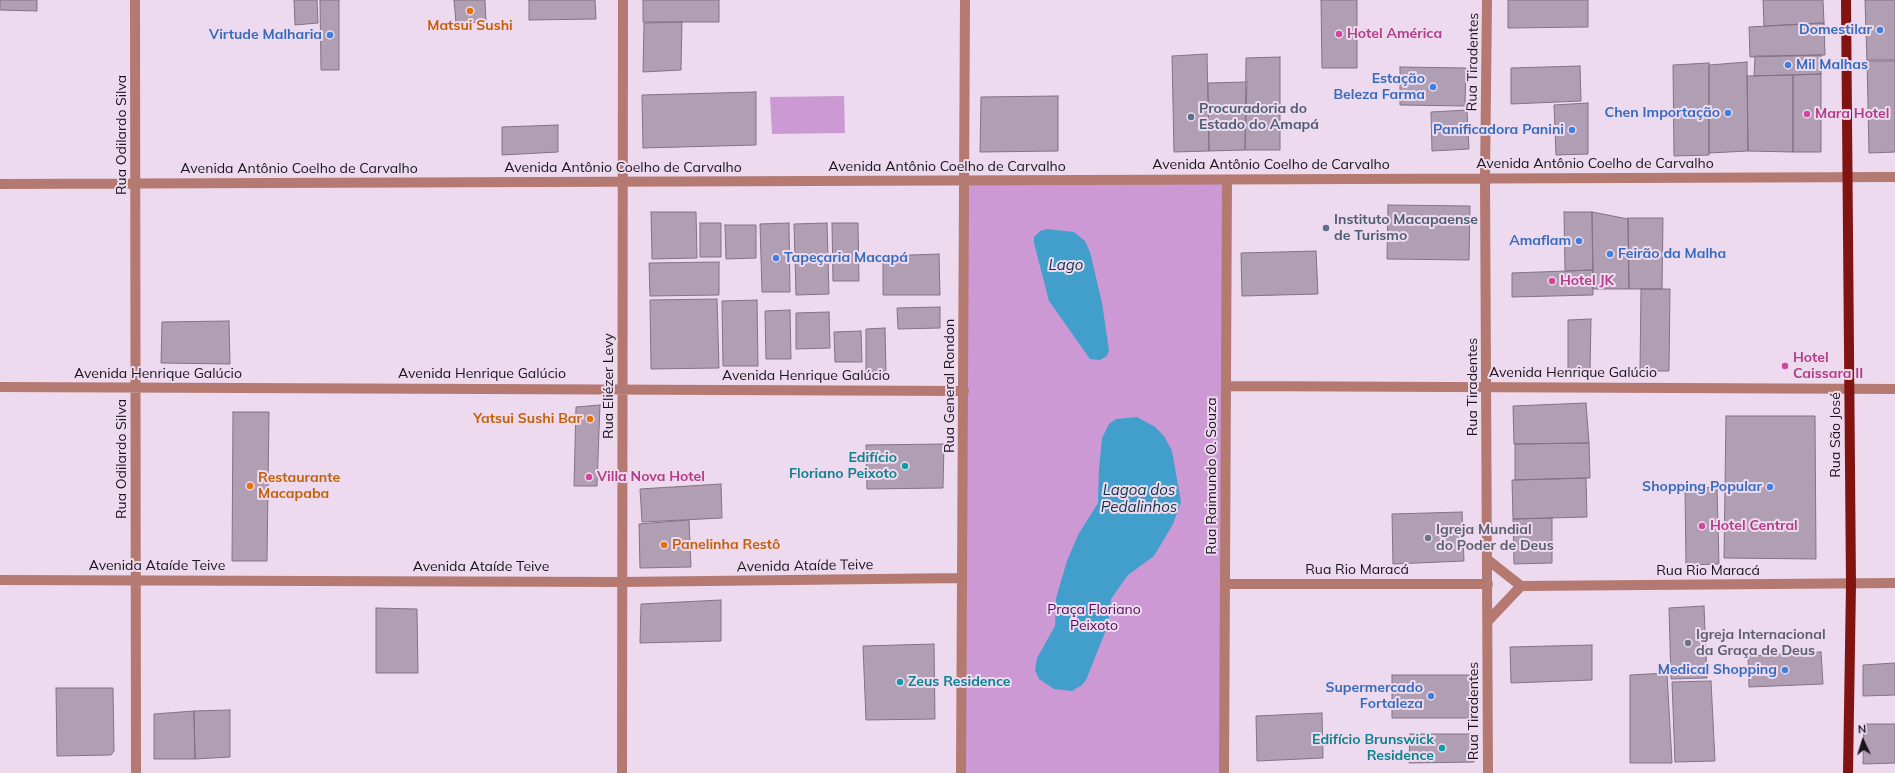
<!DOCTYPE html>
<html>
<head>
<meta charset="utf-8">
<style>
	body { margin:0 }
	#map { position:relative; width:1895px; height:773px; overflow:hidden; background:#eddaef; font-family:Mulish,sans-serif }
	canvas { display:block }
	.north { position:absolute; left:1843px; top:721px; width:40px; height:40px; -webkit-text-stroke:3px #eddaef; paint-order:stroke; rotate:356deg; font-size:11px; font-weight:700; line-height:16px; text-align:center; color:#1a141b }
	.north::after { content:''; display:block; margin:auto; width:14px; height:18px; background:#1a141b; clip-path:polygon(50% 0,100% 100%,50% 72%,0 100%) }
</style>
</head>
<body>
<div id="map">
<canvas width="1895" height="773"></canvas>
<div class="north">N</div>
</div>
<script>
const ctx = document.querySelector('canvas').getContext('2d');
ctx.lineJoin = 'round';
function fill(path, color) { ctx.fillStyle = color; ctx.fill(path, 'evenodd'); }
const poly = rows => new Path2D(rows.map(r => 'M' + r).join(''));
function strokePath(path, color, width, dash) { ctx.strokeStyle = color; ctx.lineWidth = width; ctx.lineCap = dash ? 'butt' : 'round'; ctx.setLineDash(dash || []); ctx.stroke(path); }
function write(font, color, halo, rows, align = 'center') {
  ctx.font = font + ' Mulish,sans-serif'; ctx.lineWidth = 4; ctx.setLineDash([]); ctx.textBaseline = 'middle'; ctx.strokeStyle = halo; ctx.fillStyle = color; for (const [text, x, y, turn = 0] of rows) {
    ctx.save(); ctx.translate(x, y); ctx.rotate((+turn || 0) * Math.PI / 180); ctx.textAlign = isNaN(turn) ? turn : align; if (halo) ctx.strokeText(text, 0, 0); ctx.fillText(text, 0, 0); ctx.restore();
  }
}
fill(poly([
	[844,96,845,133,772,134,770,97],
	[1227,180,1224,773,961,773,966,181]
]), '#cc99d4');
fill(poly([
	[1047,229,1074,232,1085,241,1090,252,1102,303,1109,350,1107,356,1100,360,1090,359,1049,301,1034,243,1034,237,1040,231],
	[1137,417,1155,427,1164,436,1172,451,1181,502,1173,524,1154,556,1128,575,1111,599,1108,625,1086,680,1082,685,1072,691,1054,689,1039,679,1035,670,1037,658,1055,626,1056,598,1067,561,1078,535,1098,503,1099,469,1102,438,1109,424,1116,419]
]), '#429fcc');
const building = poly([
	[0,0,37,0,37,11,0,10,0,0],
	[294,0,317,0,318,23,295,25,294,0],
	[320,0,339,0,339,70,321,70,320,0],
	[454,0,485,0,486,22,456,23,454,0],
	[529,0,595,0,596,19,529,20,529,0],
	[643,0,719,0,719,22,643,22,643,0],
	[1321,0,1357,0,1357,68,1322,68,1321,0],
	[1508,0,1588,0,1588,27,1508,28,1508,0],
	[1763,0,1823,0,1824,23,1764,26,1763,0],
	[1865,0,1895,0,1895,61,1867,61,1865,0],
	[682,22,681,70,643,72,644,23,682,22],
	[1824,23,1825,55,1750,57,1749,27,1824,23],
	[1207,54,1209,151,1174,152,1172,56,1207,54],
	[1821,55,1821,74,1754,76,1755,56,1821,55],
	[1280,57,1280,150,1245,150,1246,58,1280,57],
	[1867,60,1895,60,1895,152,1869,153,1867,60],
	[1747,62,1748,151,1709,153,1709,65,1747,62],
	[1709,63,1709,155,1674,156,1673,65,1709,63],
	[1580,66,1581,101,1511,104,1511,68,1580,66],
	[1400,67,1466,68,1465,106,1400,105,1400,67],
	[1821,74,1821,152,1793,152,1793,75,1821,74],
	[1793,75,1793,152,1748,151,1747,76,1793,75],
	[1247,82,1245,150,1209,151,1208,83,1247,82],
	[756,92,756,145,643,148,642,95,756,92],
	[1058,96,1058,151,980,152,981,97,1058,96],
	[1588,103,1588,154,1556,155,1554,105,1588,103],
	[1467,110,1469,149,1432,151,1431,112,1467,110],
	[558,125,558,152,502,155,502,127,558,125],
	[1388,205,1470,206,1469,260,1387,259,1388,205],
	[651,212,696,212,697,258,652,259,651,212],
	[1564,212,1592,212,1593,270,1565,271,1564,212],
	[1592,212,1628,219,1629,289,1593,289,1592,212],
	[1628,218,1663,218,1662,289,1629,289,1628,218],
	[700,223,721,223,721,257,700,257,700,223],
	[789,223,790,292,762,292,760,224,789,223],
	[827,223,829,294,796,295,794,224,827,223],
	[832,223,858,223,859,281,833,281,832,223],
	[725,225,756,225,756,258,726,259,725,225],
	[1316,251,1318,294,1242,296,1241,253,1316,251],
	[939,254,940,295,883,295,883,256,939,254],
	[719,262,719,295,650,296,649,263,719,262],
	[1593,270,1593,295,1512,297,1512,273,1593,270],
	[1641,289,1670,289,1669,371,1640,371,1641,289],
	[717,299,719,368,651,369,650,300,717,299],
	[757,300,758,366,723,366,722,301,757,300],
	[940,307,940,328,898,329,897,308,940,307],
	[790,310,791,359,766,359,765,311,790,310],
	[829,312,830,348,796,349,796,313,829,312],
	[1591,319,1590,371,1568,370,1568,320,1591,319],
	[229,321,230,364,161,363,162,322,229,321],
	[885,328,886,372,866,372,866,329,885,328],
	[861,331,862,362,835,362,834,332,861,331],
	[1586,403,1589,443,1514,444,1513,406,1586,403],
	[600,405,597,486,574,486,576,407,600,405],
	[233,412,269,412,267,561,232,561,233,412],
	[1726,416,1815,416,1816,559,1724,558,1726,416],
	[1589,443,1590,478,1515,480,1515,444,1589,443],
	[944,444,943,488,867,489,866,445,944,444],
	[1586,478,1587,517,1513,519,1512,480,1586,478],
	[721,484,722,518,642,522,640,489,721,484],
	[1717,487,1719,564,1686,565,1685,489,1717,487],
	[1462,512,1464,561,1393,564,1392,514,1462,512],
	[1552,518,1552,563,1514,564,1513,519,1552,518],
	[689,520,691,567,640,568,639,524,689,520],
	[721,600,721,641,640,643,641,604,721,600],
	[1704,606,1707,678,1671,679,1669,608,1704,606],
	[376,608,417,609,418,673,376,673,376,608],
	[934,644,935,719,866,720,863,646,934,644],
	[1592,645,1592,680,1511,683,1510,647,1592,645],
	[1821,652,1823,684,1749,687,1748,656,1821,652],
	[1895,663,1895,695,1863,696,1863,665,1895,663],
	[1667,673,1672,763,1630,763,1630,675,1667,673],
	[1392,675,1471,675,1471,718,1392,718,1392,675],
	[1711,681,1715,761,1675,762,1672,682,1711,681],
	[56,688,113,688,114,751,111,755,57,756,56,688],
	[230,710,230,757,195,759,194,711,230,710],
	[194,711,195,759,154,759,154,714,194,711],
	[1322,713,1323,758,1257,761,1256,716,1322,713],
	[1864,724,1895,724,1895,763,1863,764,1864,724],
	[1410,734,1474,734,1474,762,1409,763,1410,734]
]);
fill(building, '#b09eb2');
strokePath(building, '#837285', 1);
strokePath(poly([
	[135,0,136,773],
	[1487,0,1485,179,1488,773],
	[0,184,1895,177],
	[1226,386,1895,389],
	[0,387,964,391],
	[1488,560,1521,586,1895,583],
	[0,580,622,582,962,578],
	[1225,584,1488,584],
	[1488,621,1521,586],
	[622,773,623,0],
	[961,773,965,0],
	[1224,773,1227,180]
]), '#b47971', 10);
strokePath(poly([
	[1846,0,1851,584,1848,773]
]), '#811411', 10);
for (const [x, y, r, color] of [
	[470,11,4,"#e8710a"],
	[1880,30,4,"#3f7fe0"],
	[1339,34,4,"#d1479c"],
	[330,35,4,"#3f7fe0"],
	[1788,65,4,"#3f7fe0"],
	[1433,87,4,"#3f7fe0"],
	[1728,113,4,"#3f7fe0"],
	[1807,114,4,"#d1479c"],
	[1191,117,4,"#5c6f8a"],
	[1572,130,4,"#3f7fe0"],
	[1326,228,4,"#5c6f8a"],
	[1579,241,4,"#3f7fe0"],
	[1610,254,4,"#3f7fe0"],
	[776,258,4,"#3f7fe0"],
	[1552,281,4,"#d1479c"],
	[1785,366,4,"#d1479c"],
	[590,419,4,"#e8710a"],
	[905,466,4,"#0f9aa8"],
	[589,477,4,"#d1479c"],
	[250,486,4,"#e8710a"],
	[1770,487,4,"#3f7fe0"],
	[1702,526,4,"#d1479c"],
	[1428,538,4,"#6b7280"],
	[664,545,4,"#e8710a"],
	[1688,643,4,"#6b7280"],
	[1785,670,4,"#3f7fe0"],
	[900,682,4,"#0f9aa8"],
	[1431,696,4,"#3f7fe0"],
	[1442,748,4,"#0f9aa8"]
]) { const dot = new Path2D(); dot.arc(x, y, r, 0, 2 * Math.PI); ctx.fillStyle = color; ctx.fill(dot); strokePath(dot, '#eddaef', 1.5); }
write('bold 14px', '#c56008', '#eddaef', [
	["Matsui Sushi",470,26,"center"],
	["Yatsui Sushi Bar",582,419,"right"],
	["Restaurante",258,478],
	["Macapaba",258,494],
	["Panelinha Restô",672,545]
], 'left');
write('bold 14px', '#366cbe', '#eddaef', [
	["Domestilar",1872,30],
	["Virtude Malharia",322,35],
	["Mil Malhas",1796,65,"left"],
	["Estação",1425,79],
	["Beleza Farma",1425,95],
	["Chen Importação",1720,113],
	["Panificadora Panini",1564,130],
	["Amaflam",1571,241],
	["Feirão da Malha",1618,254,"left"],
	["Tapeçaria Macapá",784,258,"left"],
	["Shopping Popular",1762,487],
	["Medical Shopping",1777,670],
	["Supermercado",1423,688],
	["Fortaleza",1423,704]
], 'right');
write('bold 14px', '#b23c85', '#eddaef', [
	["Hotel América",1347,34],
	["Mara Hotel",1815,114],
	["Hotel JK",1560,281],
	["Hotel",1793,358],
	["Caissara II",1793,374],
	["Villa Nova Hotel",597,477],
	["Hotel Central",1710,526]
], 'left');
write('14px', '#1a141b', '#eddaef', [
	["Rua Tiradentes",1473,62,-89],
	["Rua Odilardo Silva",122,135,-90],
	["Avenida Antônio Coelho de Carvalho",1595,164],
	["Avenida Antônio Coelho de Carvalho",1271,165],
	["Avenida Antônio Coelho de Carvalho",947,167],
	["Avenida Antônio Coelho de Carvalho",623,168],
	["Avenida Antônio Coelho de Carvalho",299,169],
	["Avenida Henrique Galúcio",1573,373],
	["Avenida Henrique Galúcio",158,374],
	["Avenida Henrique Galúcio",482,374],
	["Avenida Henrique Galúcio",806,376],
	["Rua Eliézer Levy",609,386,-90],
	["Rua General Rondon",950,386,-90],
	["Rua Tiradentes",1473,387,-90],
	["Rua São José",1836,435,-90],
	["Rua Odilardo Silva",122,459,-90],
	["Rua Raimundo O. Souza",1212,476,-90],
	["Avenida Ataíde Teive",157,566],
	["Avenida Ataíde Teive",805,566,-1],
	["Avenida Ataíde Teive",481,567],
	["Rua Rio Maracá",1357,570],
	["Rua Rio Maracá",1708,571],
	["Rua Tiradentes",1474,711,-90]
]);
write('bold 14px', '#4e5e75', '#eddaef', [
	["Procuradoria do",1199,109],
	["Estado do Amapá",1199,125],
	["Instituto Macapaense",1334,220],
	["de Turismo",1334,236]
], 'left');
write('bold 14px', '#0d838f', '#eddaef', [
	["Edifício",897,458],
	["Floriano Peixoto",897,474],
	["Zeus Residence",908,682,"left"],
	["Edifício Brunswick",1434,740],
	["Residence",1434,756]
], 'right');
write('bold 14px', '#5b616d', '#eddaef', [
	["Igreja Mundial",1436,530],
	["do Poder de Deus",1436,546],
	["Igreja Internacional",1696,635],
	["da Graça de Deus",1696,651]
], 'left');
write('14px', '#510a5b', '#eddaef', [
	["Praça Floriano",1094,610],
	["Peixoto",1094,626]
]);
write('italic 15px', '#0b3548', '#eddaef', [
	["Lago",1066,265],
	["Lagoa dos",1139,490],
	["Pedalinhos",1139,507]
]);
</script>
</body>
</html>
